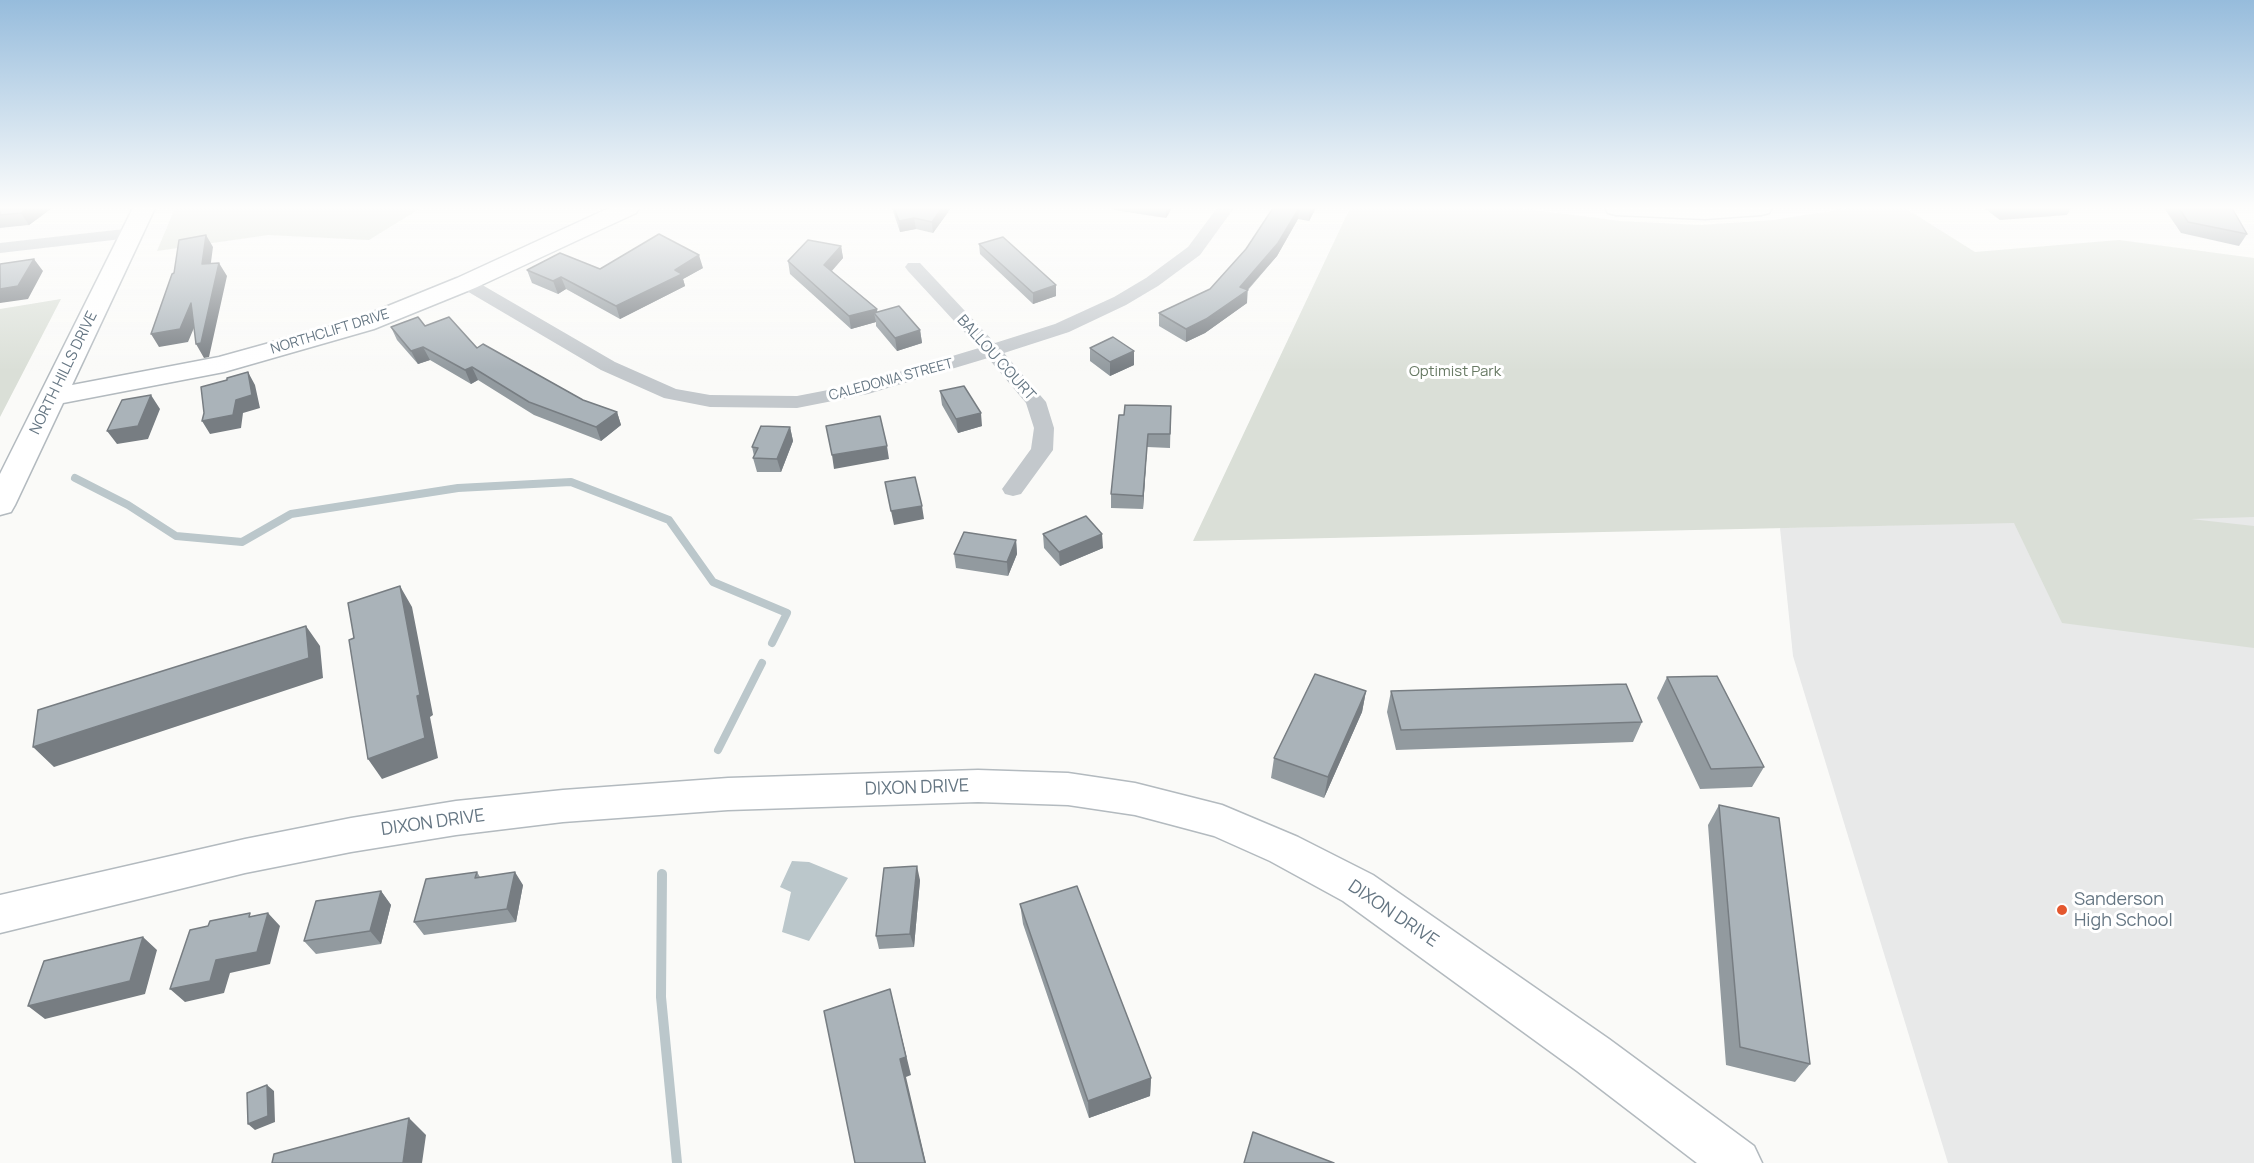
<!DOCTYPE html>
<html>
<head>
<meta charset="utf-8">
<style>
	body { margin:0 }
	canvas { display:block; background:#fafaf8 }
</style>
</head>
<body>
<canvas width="2254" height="1163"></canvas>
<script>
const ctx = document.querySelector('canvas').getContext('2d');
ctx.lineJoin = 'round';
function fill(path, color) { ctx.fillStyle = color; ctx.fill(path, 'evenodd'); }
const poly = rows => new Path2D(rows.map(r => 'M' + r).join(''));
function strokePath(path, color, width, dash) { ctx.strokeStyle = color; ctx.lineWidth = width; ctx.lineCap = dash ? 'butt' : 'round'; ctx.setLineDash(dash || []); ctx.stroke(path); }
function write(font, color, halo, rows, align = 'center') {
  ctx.font = font + ' Manrope,sans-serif'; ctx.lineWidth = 6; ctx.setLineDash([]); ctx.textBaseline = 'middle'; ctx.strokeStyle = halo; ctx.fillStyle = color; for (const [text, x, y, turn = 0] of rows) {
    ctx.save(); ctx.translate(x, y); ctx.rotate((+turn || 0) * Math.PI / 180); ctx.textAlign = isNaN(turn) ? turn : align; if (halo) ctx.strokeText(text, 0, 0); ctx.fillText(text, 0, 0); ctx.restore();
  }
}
fill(poly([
	[2254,516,2254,1163,1948,1163,1793,656,1780,528]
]), '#e8e9e9');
fill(poly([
	[175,208,421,208,369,240,268,235,157,251],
	[1350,208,1520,208,1620,221,1700,225,1774,220,1849,208,1905,208,1975,252,2119,240,2254,258,2254,517,2191,519,2254,526,2254,648,2062,623,2014,523,1193,541],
	[61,299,0,417,0,309]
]), '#dadfd7');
fill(poly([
	[792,861,809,862,848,878,809,941,782,932,791,892,780,887]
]), '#bbc7cb');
strokePath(poly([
	[75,478,128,505,176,536,242,542,291,514,458,488,571,482,669,520,713,582,787,613,772,643],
	[718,750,762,663]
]), '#bbc7cb', 8);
strokePath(poly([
	[662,874,661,997,677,1163]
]), '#bbc7cb', 10);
const secondary = poly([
	[133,208,155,208,72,385,219,357,356,319,457,278,609,208,639,208,636,213,475,288,374,329,224,372,63,403,15,505,11,512,0,515,0,474,133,208],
	[1605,208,1772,208,1769,213,1761,215,1705,219,1616,215,1608,213,1605,208],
	[978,770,1068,773,1135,783,1222,805,1298,837,1373,875,1609,1039,1754,1146,1762,1163,1697,1163,1577,1071,1343,901,1270,861,1214,836,1135,815,1068,805,978,802,728,810,563,822,456,835,351,852,245,873,0,933,0,895,245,839,351,818,456,801,563,790,728,778,978,770]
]);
strokePath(secondary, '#b3babf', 3);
fill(poly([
	[1217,208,1234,208,1200,255,1158,286,1126,305,1069,332,1004,353,1046,402,1054,428,1053,450,1021,494,1013,496,1005,494,1002,489,1031,449,1034,428,1026,403,988,358,868,394,797,408,710,407,664,398,601,370,460,287,457,283,460,279,466,278,472,279,615,362,676,389,710,395,797,396,859,384,979,348,908,271,905,267,908,263,920,263,995,343,1055,324,1114,297,1146,278,1188,247,1217,208],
	[133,228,139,229,141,233,139,237,0,253,0,243,133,228]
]), '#c3c8cc');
fill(secondary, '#fff');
fill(poly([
	[0,208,52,208,29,225,0,228],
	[892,208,951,208,933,233,916,229,900,232],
	[1114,208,1172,208,1166,218,1114,210],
	[1273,208,1316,208,1309,221,1298,219,1277,256,1248,290,1247,303,1205,333,1186,342,1159,326,1159,313,1210,289,1246,249],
	[1984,208,2071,208,2067,215,2000,220],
	[2164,208,2232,208,2247,234,2239,246,2181,233],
	[979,244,1056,296,1033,304,980,254],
	[841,246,843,258,832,271,877,309,877,312,920,330,922,343,897,351,876,326,876,322,851,329,790,274,788,261],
	[703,268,683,279,685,286,620,319,566,289,558,294,532,283,527,270],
	[425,326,477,348,583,400,617,412,621,425,601,441,534,415,478,380,471,384,430,360,418,364,397,340,391,327],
	[1090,348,1134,351,1134,365,1110,376,1090,361],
	[940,391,982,426,958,433,942,405],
	[1171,406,1170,448,1147,447,1143,509,1111,508,1111,494,1124,415],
	[790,427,793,441,781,472,757,472,753,458,754,456,752,447],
	[1043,534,1103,548,1060,566,1044,548],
	[1016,540,1017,554,1008,576,956,568,954,554],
	[1667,677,1764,767,1752,787,1700,789,1657,698],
	[1366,691,1362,712,1324,798,1271,778,1274,758],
	[1391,691,1642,722,1633,742,1396,750,1387,712],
	[1719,805,1810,1064,1795,1082,1726,1065,1708,825],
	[477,872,480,877,523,885,516,922,424,935,414,922],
	[920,880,914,947,879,949,876,936],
	[381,891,391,905,381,944,316,954,304,941],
	[1020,904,1151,1078,1150,1096,1089,1118,1023,924]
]), '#929a9f');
fill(poly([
	[27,208,52,208,29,225,21,213],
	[942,208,951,208,933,233,932,222],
	[1166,208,1172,208,1166,218],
	[1300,208,1298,219,1277,256,1247,290,1247,303,1205,333,1186,342,1186,329,1240,287],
	[1310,208,1316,208,1309,221,1310,209],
	[914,218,916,229,900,232,899,221],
	[206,235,213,247,209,277,202,264],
	[841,246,843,258,826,277,824,265],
	[699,255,703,268,683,279,685,286,620,319,616,306],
	[34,259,43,271,28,299,0,303,0,289],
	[219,263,227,276,209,357,204,358,196,344],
	[561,277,566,289,558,294,553,281],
	[1056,285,1056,296,1033,304,1033,293],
	[191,303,199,316,188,342,159,347,151,334],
	[877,309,878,317,874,313,876,322,851,329,849,316],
	[920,330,922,343,897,351,895,338],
	[423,347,430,360,418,364,411,351],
	[1134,351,1134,365,1110,376,1110,362],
	[472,367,478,380,471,384,465,370],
	[248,372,255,385,260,408,243,413,241,428,210,434,202,421,236,400],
	[151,395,160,409,148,439,117,444,107,431],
	[617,412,621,425,601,441,596,427],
	[981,413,982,426,958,433,956,419],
	[790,427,793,441,781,472,777,459],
	[1148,434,1147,447,1143,509,1143,496],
	[887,446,889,459,834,469,832,455],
	[922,506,924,519,894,525,891,511],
	[1102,534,1103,548,1060,566,1059,552],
	[1016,540,1017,554,1008,576,1007,562],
	[400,586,412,607,433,715,430,717,438,758,382,779,368,759,417,696],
	[306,626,320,646,323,678,54,767,33,747],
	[1366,691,1362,712,1324,798,1328,777],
	[917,866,920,880,914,947,910,934],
	[515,872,523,885,516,922,507,909],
	[381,891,391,905,381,944,370,931],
	[268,913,280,926,270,964,230,973,224,993,185,1002,170,989,216,960],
	[143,937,157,950,145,994,45,1019,28,1006],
	[890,989,911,1075,906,1077,926,1163,925,1163,900,1059],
	[1151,1078,1150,1096,1089,1118,1088,1101],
	[267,1085,274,1091,275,1122,255,1130,248,1124],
	[409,1118,426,1135,422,1163,403,1163]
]), '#777d82');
const building = poly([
	[0,208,27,208,21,213,0,215,0,208],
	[894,208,942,208,932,222,914,218,899,221,894,208],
	[1273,208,1299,208,1278,243,1240,287,1248,290,1206,319,1186,329,1159,313,1210,289,1246,249,1273,208],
	[2179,208,2232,208,2247,234,2188,222,2179,208],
	[659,234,699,255,675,270,682,274,616,306,561,277,553,281,527,270,560,253,600,269,659,234],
	[206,235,202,264,219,263,201,343,196,344,191,303,180,329,151,334,172,274,174,273,179,240,206,235],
	[1003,237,1056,285,1033,293,979,244,1003,237],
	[808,240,841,246,824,265,877,309,849,316,788,261,808,240],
	[34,259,18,286,0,289,0,264,34,259],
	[899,306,920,330,895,338,874,313,899,306],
	[418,317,425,326,449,317,477,348,483,344,583,400,617,412,596,427,529,402,472,367,465,370,423,347,411,351,391,327,418,317],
	[1113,337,1134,351,1110,362,1090,348,1113,337],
	[248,372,252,395,236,400,233,415,202,421,204,413,201,387,227,380,227,378,248,372],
	[964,386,981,413,956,419,940,391,964,386],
	[151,395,138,426,107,431,122,400,151,395],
	[1125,405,1171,406,1170,434,1148,434,1143,496,1111,494,1119,415,1124,415,1125,405],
	[880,416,887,446,832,455,826,426,880,416],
	[761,426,790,427,777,459,753,458,758,448,752,447,761,426],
	[915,477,922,506,891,511,885,482,915,477],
	[1086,516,1102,534,1059,552,1043,534,1086,516],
	[964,532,1016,540,1007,562,954,554,964,532],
	[400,586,420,695,417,696,425,738,368,759,349,640,354,638,348,603,400,586],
	[306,626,309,658,33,747,38,710,306,626],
	[1315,674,1366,691,1328,777,1274,758,1315,674],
	[1717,676,1764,767,1711,769,1667,677,1717,676],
	[1626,684,1642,722,1401,730,1391,691,1626,684],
	[1719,805,1779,818,1810,1064,1740,1047,1719,805],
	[917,866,910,934,876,936,884,868,917,866],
	[477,872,475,878,515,872,507,909,414,922,426,879,477,872],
	[1077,886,1151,1078,1088,1101,1020,904,1077,886],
	[381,891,370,931,304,941,316,901,381,891],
	[250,913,249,917,268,913,257,952,216,960,210,981,170,989,190,930,208,926,210,921,250,913],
	[143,937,130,981,28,1006,44,961,143,937],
	[890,989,906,1057,900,1059,925,1163,855,1163,824,1011,890,989],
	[267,1085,268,1116,248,1124,247,1093,267,1085],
	[409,1118,403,1163,272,1163,274,1154,409,1118],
	[1253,1132,1334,1163,1244,1163,1253,1132]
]);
fill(building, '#aab3b9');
strokePath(building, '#777d82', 1.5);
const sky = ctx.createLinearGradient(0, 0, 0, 371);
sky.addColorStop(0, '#96bcdc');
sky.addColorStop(0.56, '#fdfdfc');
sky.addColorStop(1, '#fdfdfc00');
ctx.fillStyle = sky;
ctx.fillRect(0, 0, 2254, 371);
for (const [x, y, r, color] of [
	[2062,910,6,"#e4572e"]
]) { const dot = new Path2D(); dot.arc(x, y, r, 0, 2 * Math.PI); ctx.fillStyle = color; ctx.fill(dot); strokePath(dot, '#fff', 2); }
write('14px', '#657683', '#fff', [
	["NORTHCLIFT DRIVE",330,332,-17],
	["CALEDONIA STREET",891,380,-15]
]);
write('15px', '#657683', '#fff', [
	["BALLOU COURT",996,358,48],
	["NORTH HILLS DRIVE",64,373,-64]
]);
write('15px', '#687a64', '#fff', [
	["Optimist Park",1455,372]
]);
write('18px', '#657683', '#fff', [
	["DIXON DRIVE",917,788,-2],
	["DIXON DRIVE",433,823,-8],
	["DIXON DRIVE",1393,914,34]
]);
write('18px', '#657683', '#fff', [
	["Sanderson",2074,900],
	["High School",2074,921]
], 'left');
</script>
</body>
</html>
